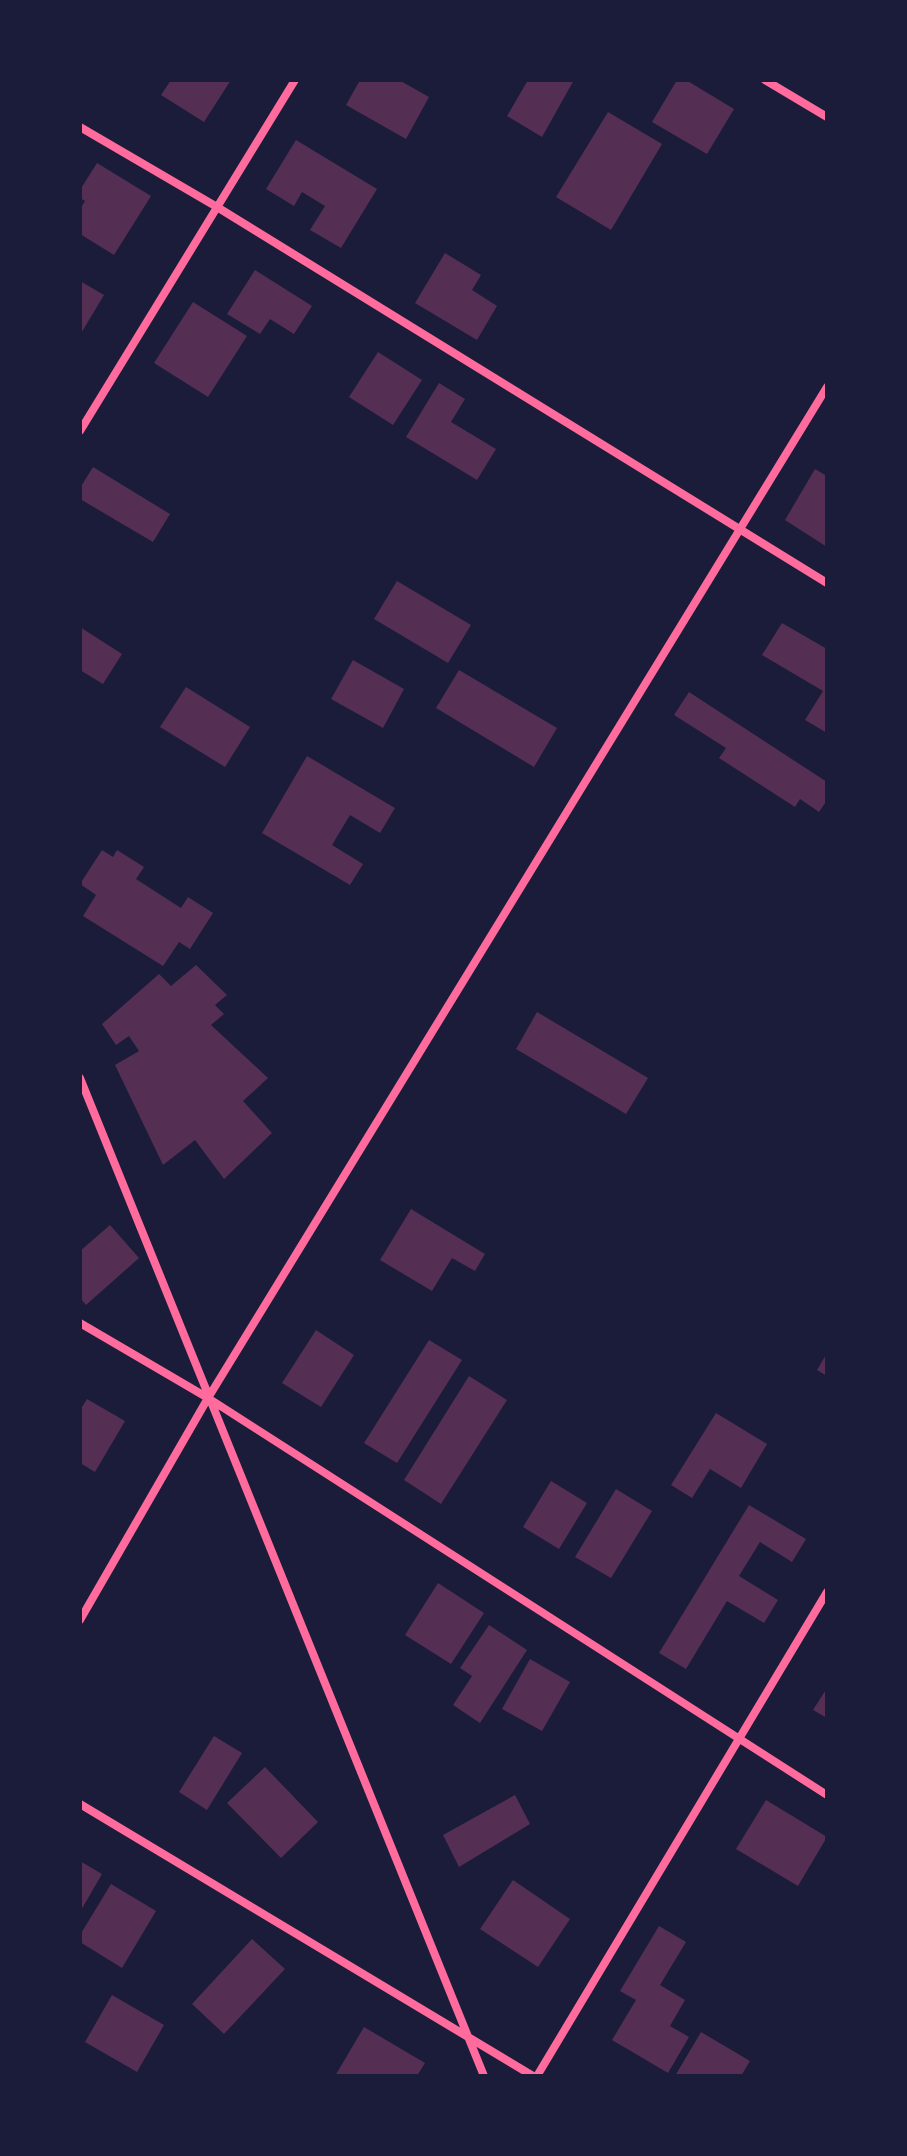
<!DOCTYPE html>
<html>
<head>
<meta charset="utf-8">
<style>
	body { margin:0 }
	#map { position:relative; width:907px; height:2156px; overflow:hidden; background:#1b1b3a; font-family:Arial,sans-serif }
	canvas { display:block }
	.frame { position:absolute; inset:0; border:82px solid #1b1b3a; pointer-events:none }
</style>
</head>
<body>
<div id="map">
<canvas width="907" height="2156"></canvas>
<div class="frame"></div>
</div>
<script>
const ctx = document.querySelector('canvas').getContext('2d');
ctx.lineJoin = 'round';
function fill(path, color) { ctx.fillStyle = color; ctx.fill(path, 'evenodd'); }
const poly = rows => new Path2D(rows.map(r => 'M' + r).join(''));
function strokePath(path, color, width, dash) { ctx.strokeStyle = color; ctx.lineWidth = width; ctx.lineCap = dash ? 'butt' : 'round'; ctx.setLineDash(dash || []); ctx.stroke(path); }
fill(poly([
	[171,80,231,80,204,122,161,95],
	[360,80,399,80,429,97,406,139,346,105],
	[528,80,574,80,542,137,507,116],
	[677,80,686,80,734,109,707,154,652,122],
	[608,112,662,144,611,230,556,197],
	[296,140,377,189,341,248,310,230,325,206,302,192,294,206,266,189],
	[97,163,151,196,114,255,80,234,80,209,85,201,80,198,80,190],
	[445,253,481,275,472,290,497,306,477,340,415,303],
	[255,270,312,306,294,334,270,319,260,334,227,314],
	[80,281,104,295,80,335],
	[193,302,247,336,208,397,154,363],
	[378,352,422,380,393,425,349,397],
	[439,383,465,399,451,422,496,449,477,480,406,437],
	[93,467,170,514,153,542,80,499,80,488],
	[815,469,827,476,827,547,785,520],
	[397,581,471,625,448,663,374,619],
	[782,623,827,649,827,733,805,720,823,691,762,655],
	[80,627,122,654,103,684,80,670],
	[353,660,404,689,383,728,331,699],
	[459,670,557,728,534,767,436,708],
	[186,687,250,727,225,767,160,727],
	[689,692,827,782,827,800,819,812,800,799,795,807,719,758,726,748,674,715],
	[307,756,395,808,380,833,350,815,332,845,363,864,350,885,262,833],
	[102,850,113,857,117,850,144,867,136,879,181,908,188,897,213,913,190,949,179,942,163,966,83,916,96,895,80,884],
	[196,965,227,995,215,1005,224,1014,211,1025,268,1078,243,1101,272,1133,224,1179,195,1140,163,1165,115,1065,139,1051,129,1036,116,1045,102,1024,159,974,171,986],
	[537,1012,648,1078,626,1114,516,1049],
	[411,1209,485,1254,475,1271,452,1258,432,1291,380,1260],
	[110,1225,139,1258,86,1305,80,1298,80,1251],
	[316,1330,354,1355,321,1407,282,1383],
	[429,1340,462,1360,397,1463,364,1443],
	[827,1353,827,1376,817,1370],
	[469,1376,507,1400,441,1504,404,1480],
	[87,1399,125,1421,95,1472,80,1463,80,1410],
	[716,1413,767,1444,741,1488,710,1469,692,1498,671,1485],
	[551,1481,587,1503,559,1549,523,1527],
	[616,1489,652,1511,611,1578,575,1557],
	[749,1505,806,1539,792,1562,760,1542,739,1576,778,1600,764,1623,727,1601,686,1669,659,1653],
	[438,1583,484,1613,451,1664,405,1635],
	[489,1625,527,1650,480,1723,453,1705,472,1676,460,1668],
	[530,1659,570,1682,542,1731,502,1709],
	[827,1688,827,1718,813,1710],
	[214,1736,242,1753,207,1810,179,1792],
	[265,1767,318,1822,281,1858,227,1803],
	[515,1795,530,1824,459,1867,443,1835],
	[766,1800,827,1837,798,1886,736,1849],
	[80,1861,102,1874,80,1912],
	[513,1880,570,1919,538,1967,480,1929],
	[111,1884,156,1911,122,1968,80,1942,80,1935],
	[659,1926,686,1942,660,1985,685,2000,670,2026,689,2037,668,2073,612,2040,636,2000,620,1991],
	[252,1939,285,1969,224,2034,192,2004],
	[112,1995,164,2025,137,2072,85,2042],
	[364,2027,425,2063,417,2076,335,2076],
	[701,2032,750,2061,741,2076,675,2076]
]), '#542f53');
strokePath(poly([
	[765,80,827,117],
	[80,127,217,207,827,583],
	[80,431,295,80],
	[80,1078,484,2076],
	[80,1323,208,1398,827,1795],
	[80,1620,208,1398,827,387],
	[80,1804,533,2076],
	[537,2076,827,1592]
]), '#ff6b9d', 8);
</script>
</body>
</html>
